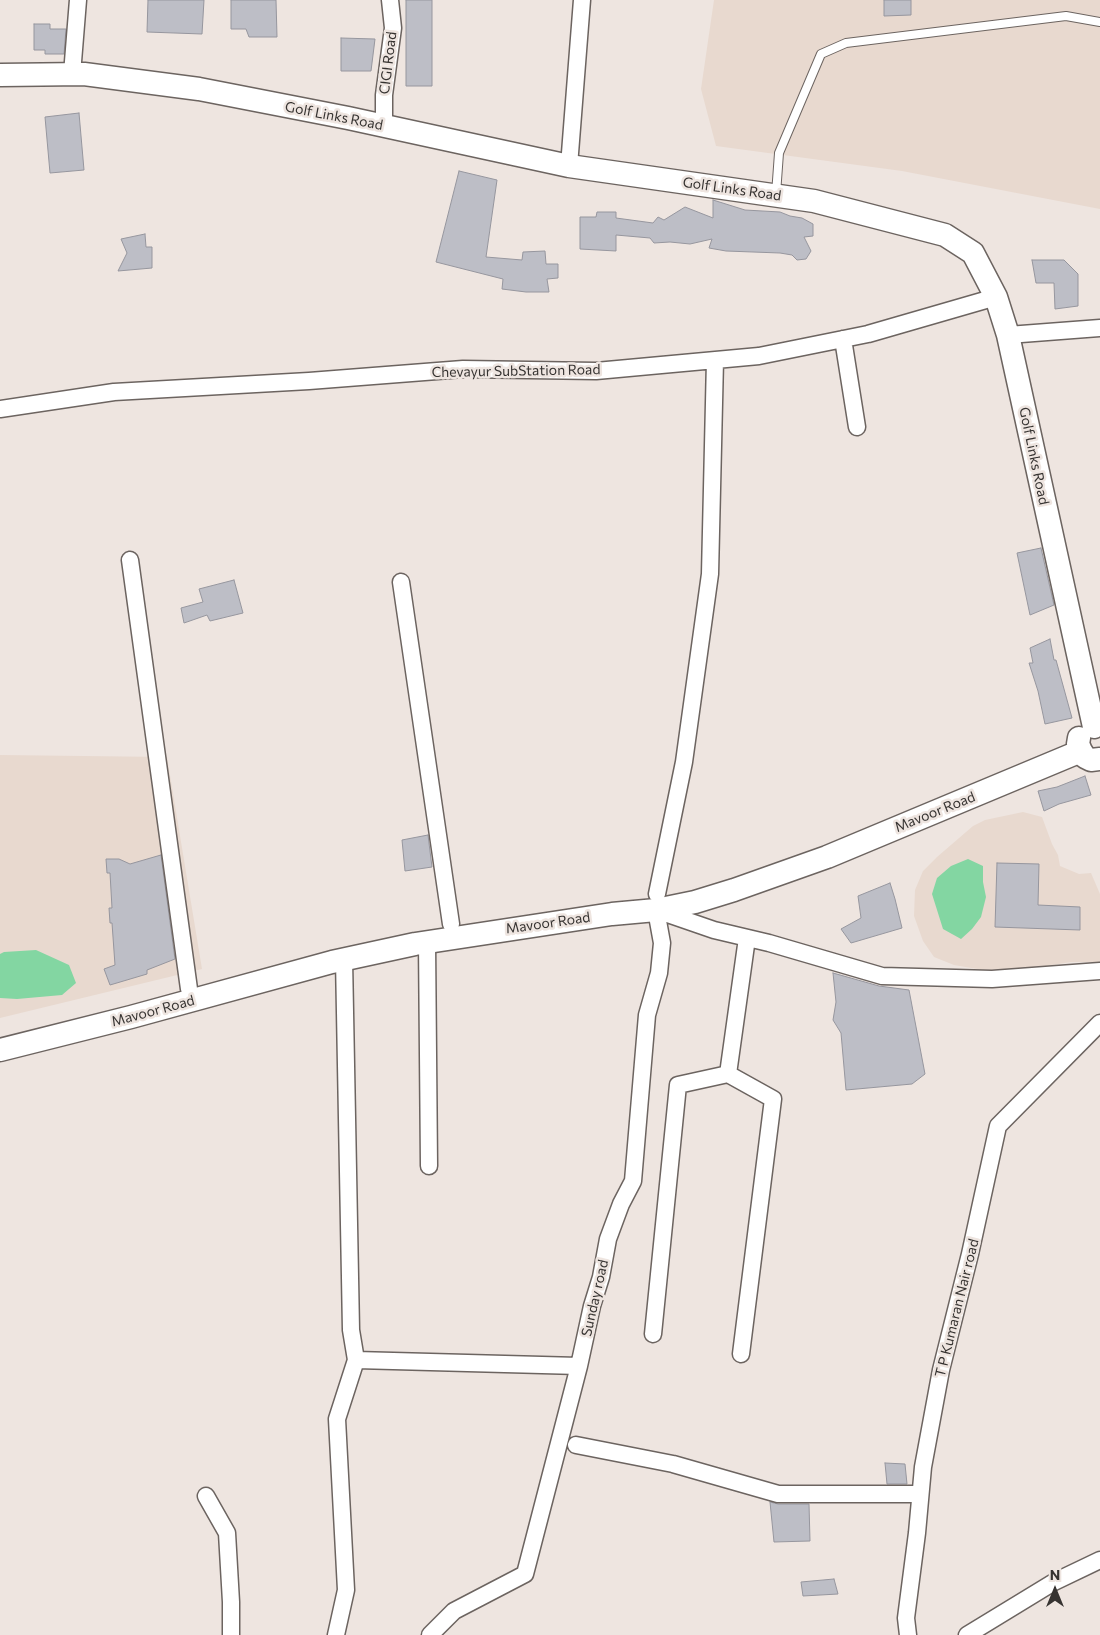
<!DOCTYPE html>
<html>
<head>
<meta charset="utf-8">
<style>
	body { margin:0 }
	#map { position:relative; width:1100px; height:1635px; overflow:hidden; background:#eee5e0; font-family:Commissioner,sans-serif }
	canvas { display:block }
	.north { position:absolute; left:1030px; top:1565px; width:50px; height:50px; -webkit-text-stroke:4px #eee5e0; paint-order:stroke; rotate:0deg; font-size:14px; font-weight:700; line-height:20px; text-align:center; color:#363331 }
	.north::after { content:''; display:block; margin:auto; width:18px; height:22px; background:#363331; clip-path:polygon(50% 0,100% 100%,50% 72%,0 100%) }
</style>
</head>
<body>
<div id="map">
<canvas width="1100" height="1635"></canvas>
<div class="north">N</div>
</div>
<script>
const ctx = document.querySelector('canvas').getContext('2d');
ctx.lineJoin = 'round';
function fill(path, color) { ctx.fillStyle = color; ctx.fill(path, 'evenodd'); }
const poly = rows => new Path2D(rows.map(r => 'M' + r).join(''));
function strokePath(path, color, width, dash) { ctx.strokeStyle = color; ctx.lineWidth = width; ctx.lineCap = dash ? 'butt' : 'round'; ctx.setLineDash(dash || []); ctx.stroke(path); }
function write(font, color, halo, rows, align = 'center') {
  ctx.font = font + ' Commissioner,sans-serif'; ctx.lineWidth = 5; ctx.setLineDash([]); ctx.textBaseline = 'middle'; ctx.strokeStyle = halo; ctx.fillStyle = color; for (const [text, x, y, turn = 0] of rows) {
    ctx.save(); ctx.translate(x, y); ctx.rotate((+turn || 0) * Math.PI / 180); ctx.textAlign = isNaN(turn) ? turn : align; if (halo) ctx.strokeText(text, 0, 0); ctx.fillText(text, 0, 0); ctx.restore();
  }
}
fill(poly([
	[714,0,1100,0,1100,209,902,171,716,146,701,89],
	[0,755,167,757,202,969,0,1018],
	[1023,812,1042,817,1052,844,1058,855,1060,866,1079,874,1091,873,1100,894,1100,962,1071,962,1046,966,989,971,954,965,934,957,923,941,914,916,915,890,923,871,937,857,973,826,985,820]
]), '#e8d9cf');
fill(poly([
	[968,859,983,866,983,882,986,897,981,917,972,929,961,939,943,929,932,894,937,878,951,866],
	[36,950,69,965,76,983,62,995,17,999,0,998,0,954,4,952]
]), '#83d6a2');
const building = poly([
	[148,0,204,0,202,34,147,32,148,0],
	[231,0,276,0,277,37,249,37,246,29,231,29,231,0],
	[406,0,432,0,432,86,406,86,406,0],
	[884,0,911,0,911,15,884,16,884,0],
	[34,24,50,24,50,29,66,29,64,54,45,54,45,50,34,50,34,24],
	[341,38,375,39,371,71,341,71,341,38],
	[79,113,84,170,50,173,45,117,79,113],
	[459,171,497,180,486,257,522,260,523,252,545,251,546,264,558,264,558,278,547,279,549,292,526,292,502,289,503,279,436,262,459,171],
	[713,200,745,210,780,212,790,216,802,218,813,224,813,236,804,237,811,251,806,259,797,260,792,255,780,253,726,251,709,248,712,239,690,244,670,242,654,243,650,238,616,235,616,251,580,249,580,217,596,217,597,212,616,212,616,218,653,223,658,217,664,220,685,207,713,218,713,200],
	[145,234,146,247,152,247,152,268,118,271,127,253,121,239,145,234],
	[1032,260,1064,260,1078,274,1078,306,1055,309,1054,283,1036,283,1032,260],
	[1041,548,1054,605,1030,615,1017,553,1041,548],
	[234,580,243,613,210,621,207,615,184,623,181,608,203,602,199,589,234,580],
	[1050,639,1054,660,1056,660,1072,718,1045,724,1038,691,1029,663,1033,663,1030,648,1050,639],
	[1085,776,1091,795,1059,804,1044,811,1038,791,1057,787,1085,776],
	[428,835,432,867,405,871,402,840,428,835],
	[161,855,175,959,147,970,147,974,110,985,104,969,115,965,112,923,110,923,109,908,112,908,110,873,107,873,106,859,119,859,130,864,161,855],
	[997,863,1039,864,1038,905,1080,907,1080,930,995,927,997,863],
	[890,883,895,899,902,928,851,943,841,929,861,918,858,896,890,883],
	[833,973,879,986,909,990,925,1074,912,1084,846,1090,841,1033,833,1020,836,1002,833,973],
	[885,1463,905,1464,907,1484,887,1484,885,1463],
	[770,1502,778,1504,809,1504,810,1541,774,1542,770,1502],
	[834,1579,838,1594,803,1596,801,1582,834,1579]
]);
fill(building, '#bdbec6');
strokePath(building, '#96969e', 1);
const service = poly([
	[776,194,779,153,821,54,846,43,1066,16,1100,22]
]);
const minor = poly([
	[72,74,78,0],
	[384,126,384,95,393,28,390,0],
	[569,166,582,0],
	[1008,335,1100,328],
	[843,339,857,427],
	[0,409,114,392,309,381,463,369,596,371,759,356,868,334,996,297],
	[130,560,189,989],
	[401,582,451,924],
	[657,894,684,762,710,574,715,360],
	[427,942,429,1166],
	[344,959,351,1330,356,1360,579,1366],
	[653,1334,678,1085,728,1074],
	[741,1354,773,1099,728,1074,747,938],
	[576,1445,673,1464,778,1494,920,1494],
	[206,1496,227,1533,231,1602,231,1635],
	[336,1635,346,1590,337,1419,356,1360],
	[430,1635,454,1611,525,1574,579,1366,592,1306,601,1277,608,1239,621,1204,633,1181,647,1015,659,973,662,943,656,910,714,930,769,943,882,976,992,979,1100,971],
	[908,1635,906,1618,917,1533,923,1467,941,1370,970,1254,998,1126,1100,1023],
	[967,1635,1054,1582,1100,1560]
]);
const secondary = poly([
	[0,75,84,74,199,89,348,118,569,166,814,201,945,235,973,253,996,297,1008,335,1094,727],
	[1079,738,1078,744,1081,751,1085,757,1091,760,1100,759],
	[0,1050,131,1017,332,962,415,944,612,914,656,910,695,902,734,890,827,857,1081,751]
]);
strokePath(service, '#6c6460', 10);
strokePath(minor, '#6c6460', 19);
strokePath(secondary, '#6c6460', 25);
strokePath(service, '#fff', 8);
strokePath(minor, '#fff', 16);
strokePath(secondary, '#fff', 22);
write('14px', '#363331', '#eee5e0', [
	["CIGI Road",388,63,-83],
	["Golf Links Road",334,116,11],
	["Golf Links Road",732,189,8],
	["Chevayur SubStation Road",516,371,-1],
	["Golf Links Road",1034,456,78],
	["Mavoor Road",935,812,-22],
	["Mavoor Road",548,923,-8],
	["Mavoor Road",153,1011,-15],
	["Sunday road",595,1298,-77],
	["T P Kumaran Nair road",957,1308,-76]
]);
</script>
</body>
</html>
